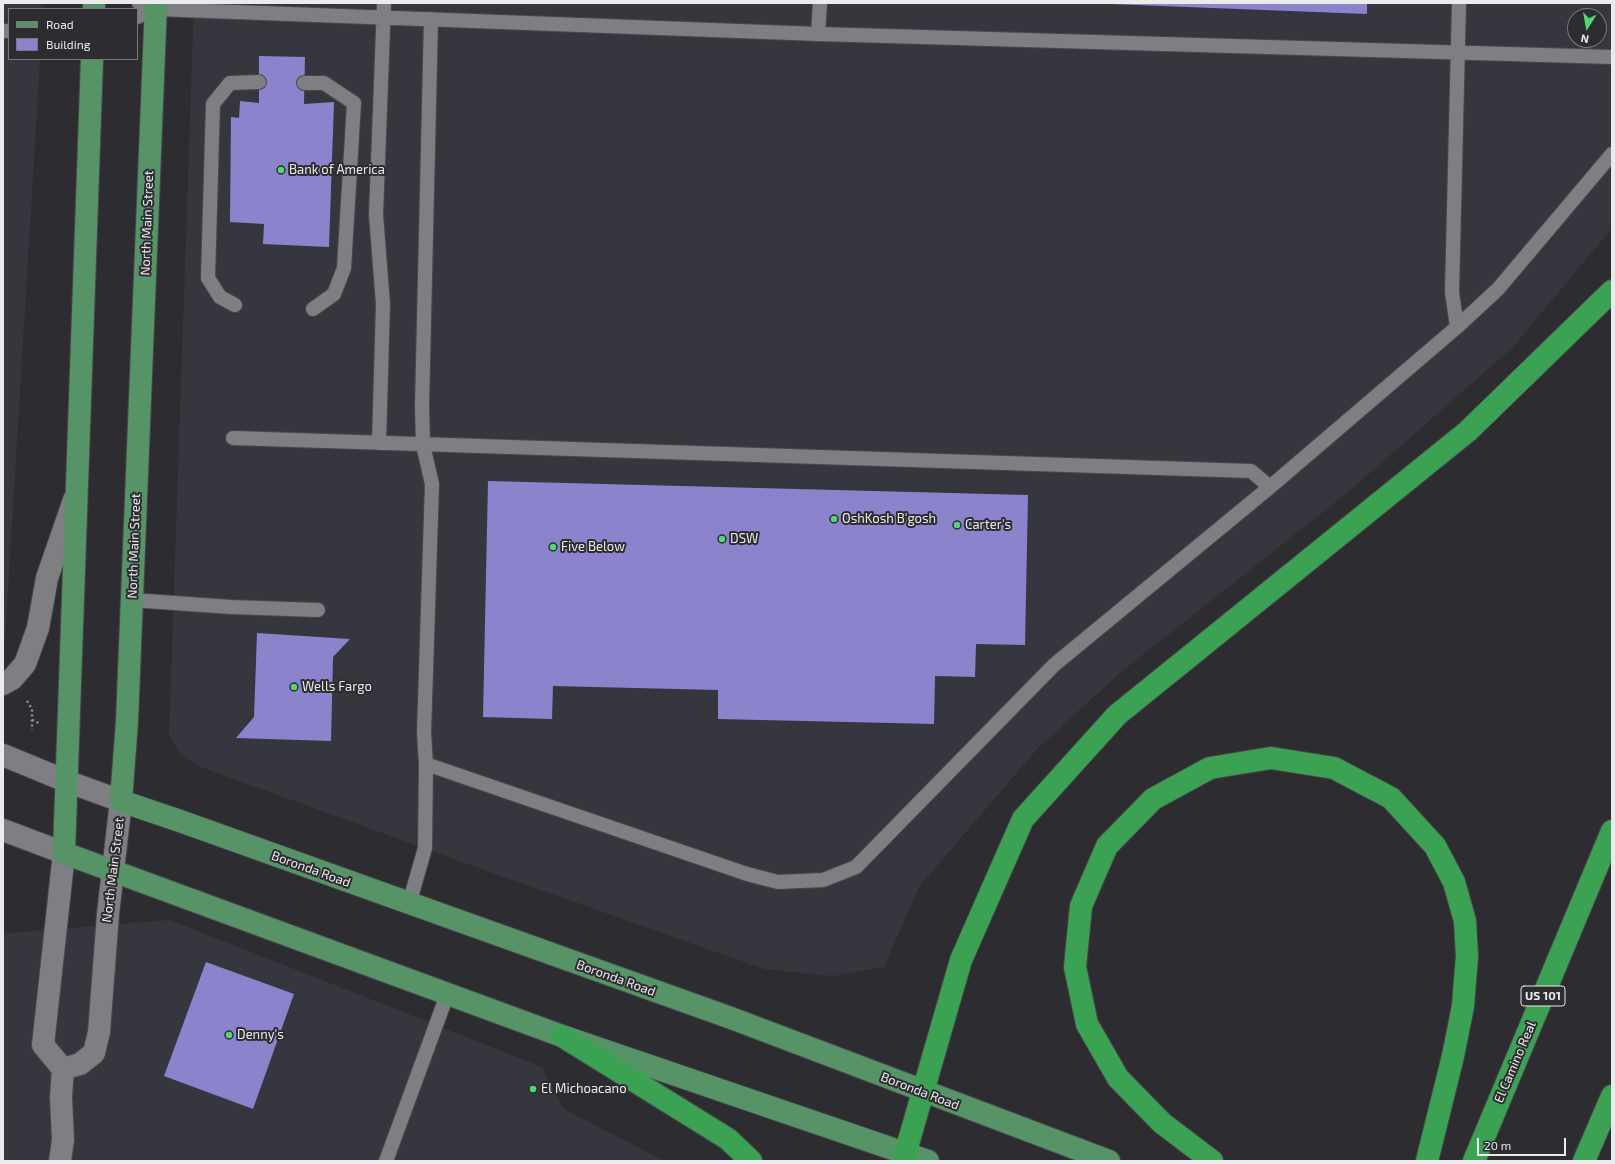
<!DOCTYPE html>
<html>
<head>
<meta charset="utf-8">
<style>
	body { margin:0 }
	#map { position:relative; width:1615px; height:1164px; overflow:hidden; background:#2d2d31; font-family:"Exo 2",sans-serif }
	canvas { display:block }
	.frame { position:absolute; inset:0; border:4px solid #ebebee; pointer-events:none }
	.legend { position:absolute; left:8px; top:8px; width:130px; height:52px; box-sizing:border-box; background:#2d2d31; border:1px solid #79797d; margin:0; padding:5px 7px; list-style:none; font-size:12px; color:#ebebee }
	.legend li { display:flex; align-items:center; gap:8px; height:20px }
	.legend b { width:20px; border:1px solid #79797d }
	.north { position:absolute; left:1567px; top:8px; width:40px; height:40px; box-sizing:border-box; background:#2d2d31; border:1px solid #79797d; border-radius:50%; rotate:191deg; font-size:11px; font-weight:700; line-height:16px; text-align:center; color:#ebebee }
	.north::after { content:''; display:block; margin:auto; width:14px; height:18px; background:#54d672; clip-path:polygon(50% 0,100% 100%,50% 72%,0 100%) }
	.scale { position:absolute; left:1477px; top:1138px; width:89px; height:18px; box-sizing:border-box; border:2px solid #ebebee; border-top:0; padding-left:5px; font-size:12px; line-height:14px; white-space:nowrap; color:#ebebee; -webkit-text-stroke:3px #2d2d31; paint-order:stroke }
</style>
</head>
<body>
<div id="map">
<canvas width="1615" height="1164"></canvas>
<div class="frame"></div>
<ul class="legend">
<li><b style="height:5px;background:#569467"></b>Road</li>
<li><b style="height:11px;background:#8b84cd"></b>Building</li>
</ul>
<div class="north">N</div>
<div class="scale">20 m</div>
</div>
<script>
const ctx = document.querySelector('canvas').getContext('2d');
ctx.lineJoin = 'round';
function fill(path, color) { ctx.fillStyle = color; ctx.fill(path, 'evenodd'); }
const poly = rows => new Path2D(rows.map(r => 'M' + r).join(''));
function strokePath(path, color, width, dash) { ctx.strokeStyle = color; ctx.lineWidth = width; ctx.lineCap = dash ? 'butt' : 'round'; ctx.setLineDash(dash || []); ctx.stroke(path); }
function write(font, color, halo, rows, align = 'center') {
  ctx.font = font + ' "Exo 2",sans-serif'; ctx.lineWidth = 4; ctx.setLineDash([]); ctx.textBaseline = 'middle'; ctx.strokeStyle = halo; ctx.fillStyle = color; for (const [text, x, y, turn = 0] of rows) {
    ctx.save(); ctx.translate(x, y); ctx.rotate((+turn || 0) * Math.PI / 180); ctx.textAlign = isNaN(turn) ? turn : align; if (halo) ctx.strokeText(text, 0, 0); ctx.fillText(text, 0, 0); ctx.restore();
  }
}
fill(poly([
	[3,3,44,3,43,9,9,9,9,59,40,59,5,640,3,642],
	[194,3,1612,3,1612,228,1512,348,1347,493,1121,672,1037,749,919,887,884,967,833,976,764,969,476,867,198,766,180,753,169,735],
	[1575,16,1599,16,1599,40,1575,40],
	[170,920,542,1067,564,1109,664,1161,3,1161,3,932,10,933]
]), '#36363f');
fill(poly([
	[1110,3,1367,3,1367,14,1110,4],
	[259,56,305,57,304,104,334,102,329,247,263,244,264,224,230,222,231,117,239,118,240,101,259,103],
	[488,481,1028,495,1025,645,976,644,975,677,935,676,934,724,718,719,718,690,553,686,552,719,483,717],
	[257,633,350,639,333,657,331,741,236,738,254,717],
	[206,962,294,994,253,1109,164,1076]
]), '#8b84cd');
const service = poly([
	[139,3,156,9,818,34,1612,57],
	[137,17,156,9],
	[3,31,9,31],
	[818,34,820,3],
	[304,83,324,83,354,103,344,268,334,294,313,309],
	[235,305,220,297,208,278,213,104,230,83,259,82],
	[1457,327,1452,292,1459,3],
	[233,438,1251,471,1270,487],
	[379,443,383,304,376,215,384,3],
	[132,600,231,607,318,610],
	[426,764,747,874,778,882,823,880,856,867,1054,665,1270,487,1457,327,1498,289,1612,154],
	[409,904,425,848,426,764,424,733,432,484,423,445,422,406,431,19],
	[386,1161,447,995]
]);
const secondary = poly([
	[3,684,12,679,25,664,38,628,47,578,74,500],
	[3,755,66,781,121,801,108,914,99,1032,94,1053,80,1064,63,1069],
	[3,830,64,853,43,1045,63,1069,61,1097,63,1140,60,1161]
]);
const primary = poly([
	[156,3,127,721,121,801,180,821,731,1018,1109,1161],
	[94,9,94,3],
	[92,59,64,853,562,1036,928,1161]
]);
const motorway = poly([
	[562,1036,728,1139,751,1161],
	[903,1161,961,960,1023,819,1117,715,1468,431,1612,291],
	[1212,1161,1162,1123,1118,1078,1087,1024,1075,967,1081,906,1107,846,1153,799,1210,768,1271,758,1334,768,1391,798,1435,846,1454,882,1465,921,1467,956,1463,1006,1453,1056,1427,1161],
	[1474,1161,1612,831],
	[1584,1161,1612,1096]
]);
strokePath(service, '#48484c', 16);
strokePath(secondary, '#48484c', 24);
strokePath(primary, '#48484c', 24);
strokePath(motorway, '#48484c', 24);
strokePath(poly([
	[27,701,32,709,32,730],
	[32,720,41,724]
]), '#929296', 2.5, [2, 3]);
strokePath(service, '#7f7f83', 14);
strokePath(secondary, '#7f7f83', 22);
strokePath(primary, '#569467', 22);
strokePath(motorway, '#3ba254', 22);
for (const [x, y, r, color] of [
	[281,170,4,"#54d672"],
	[834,519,4,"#54d672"],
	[957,525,4,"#54d672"],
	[722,539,4,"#54d672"],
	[553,547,4,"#54d672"],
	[294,687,4,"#54d672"],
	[229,1035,4,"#54d672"],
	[533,1089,4,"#54d672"]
]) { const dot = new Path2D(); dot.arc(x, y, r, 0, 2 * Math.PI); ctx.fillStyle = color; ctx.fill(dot); strokePath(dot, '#2d2d31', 1.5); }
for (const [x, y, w] of [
	[1543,996,44]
]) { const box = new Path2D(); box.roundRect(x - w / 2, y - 10, w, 20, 3); ctx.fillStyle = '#2d2d31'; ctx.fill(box); strokePath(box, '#ebebee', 1); }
write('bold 12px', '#ebebee', null, [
	["US 101",1543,996]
]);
write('13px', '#ebebee', '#2d2d31', [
	["Bank of America",289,170],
	["OshKosh B'gosh",842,519],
	["Carter's",965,525],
	["DSW",730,539],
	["Five Below",561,547],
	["Wells Fargo",302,687],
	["Denny's",237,1035],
	["El Michoacano",541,1089]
], 'left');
write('13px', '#ebebee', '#2d2d31', [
	["North Main Street",147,223,-88],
	["North Main Street",134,546,-88],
	["Boronda Road",311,869,20],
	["North Main Street",113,870,-83],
	["Boronda Road",616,978,20],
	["El Camino Real",1515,1062,-67],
	["Boronda Road",920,1091,21]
]);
</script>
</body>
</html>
